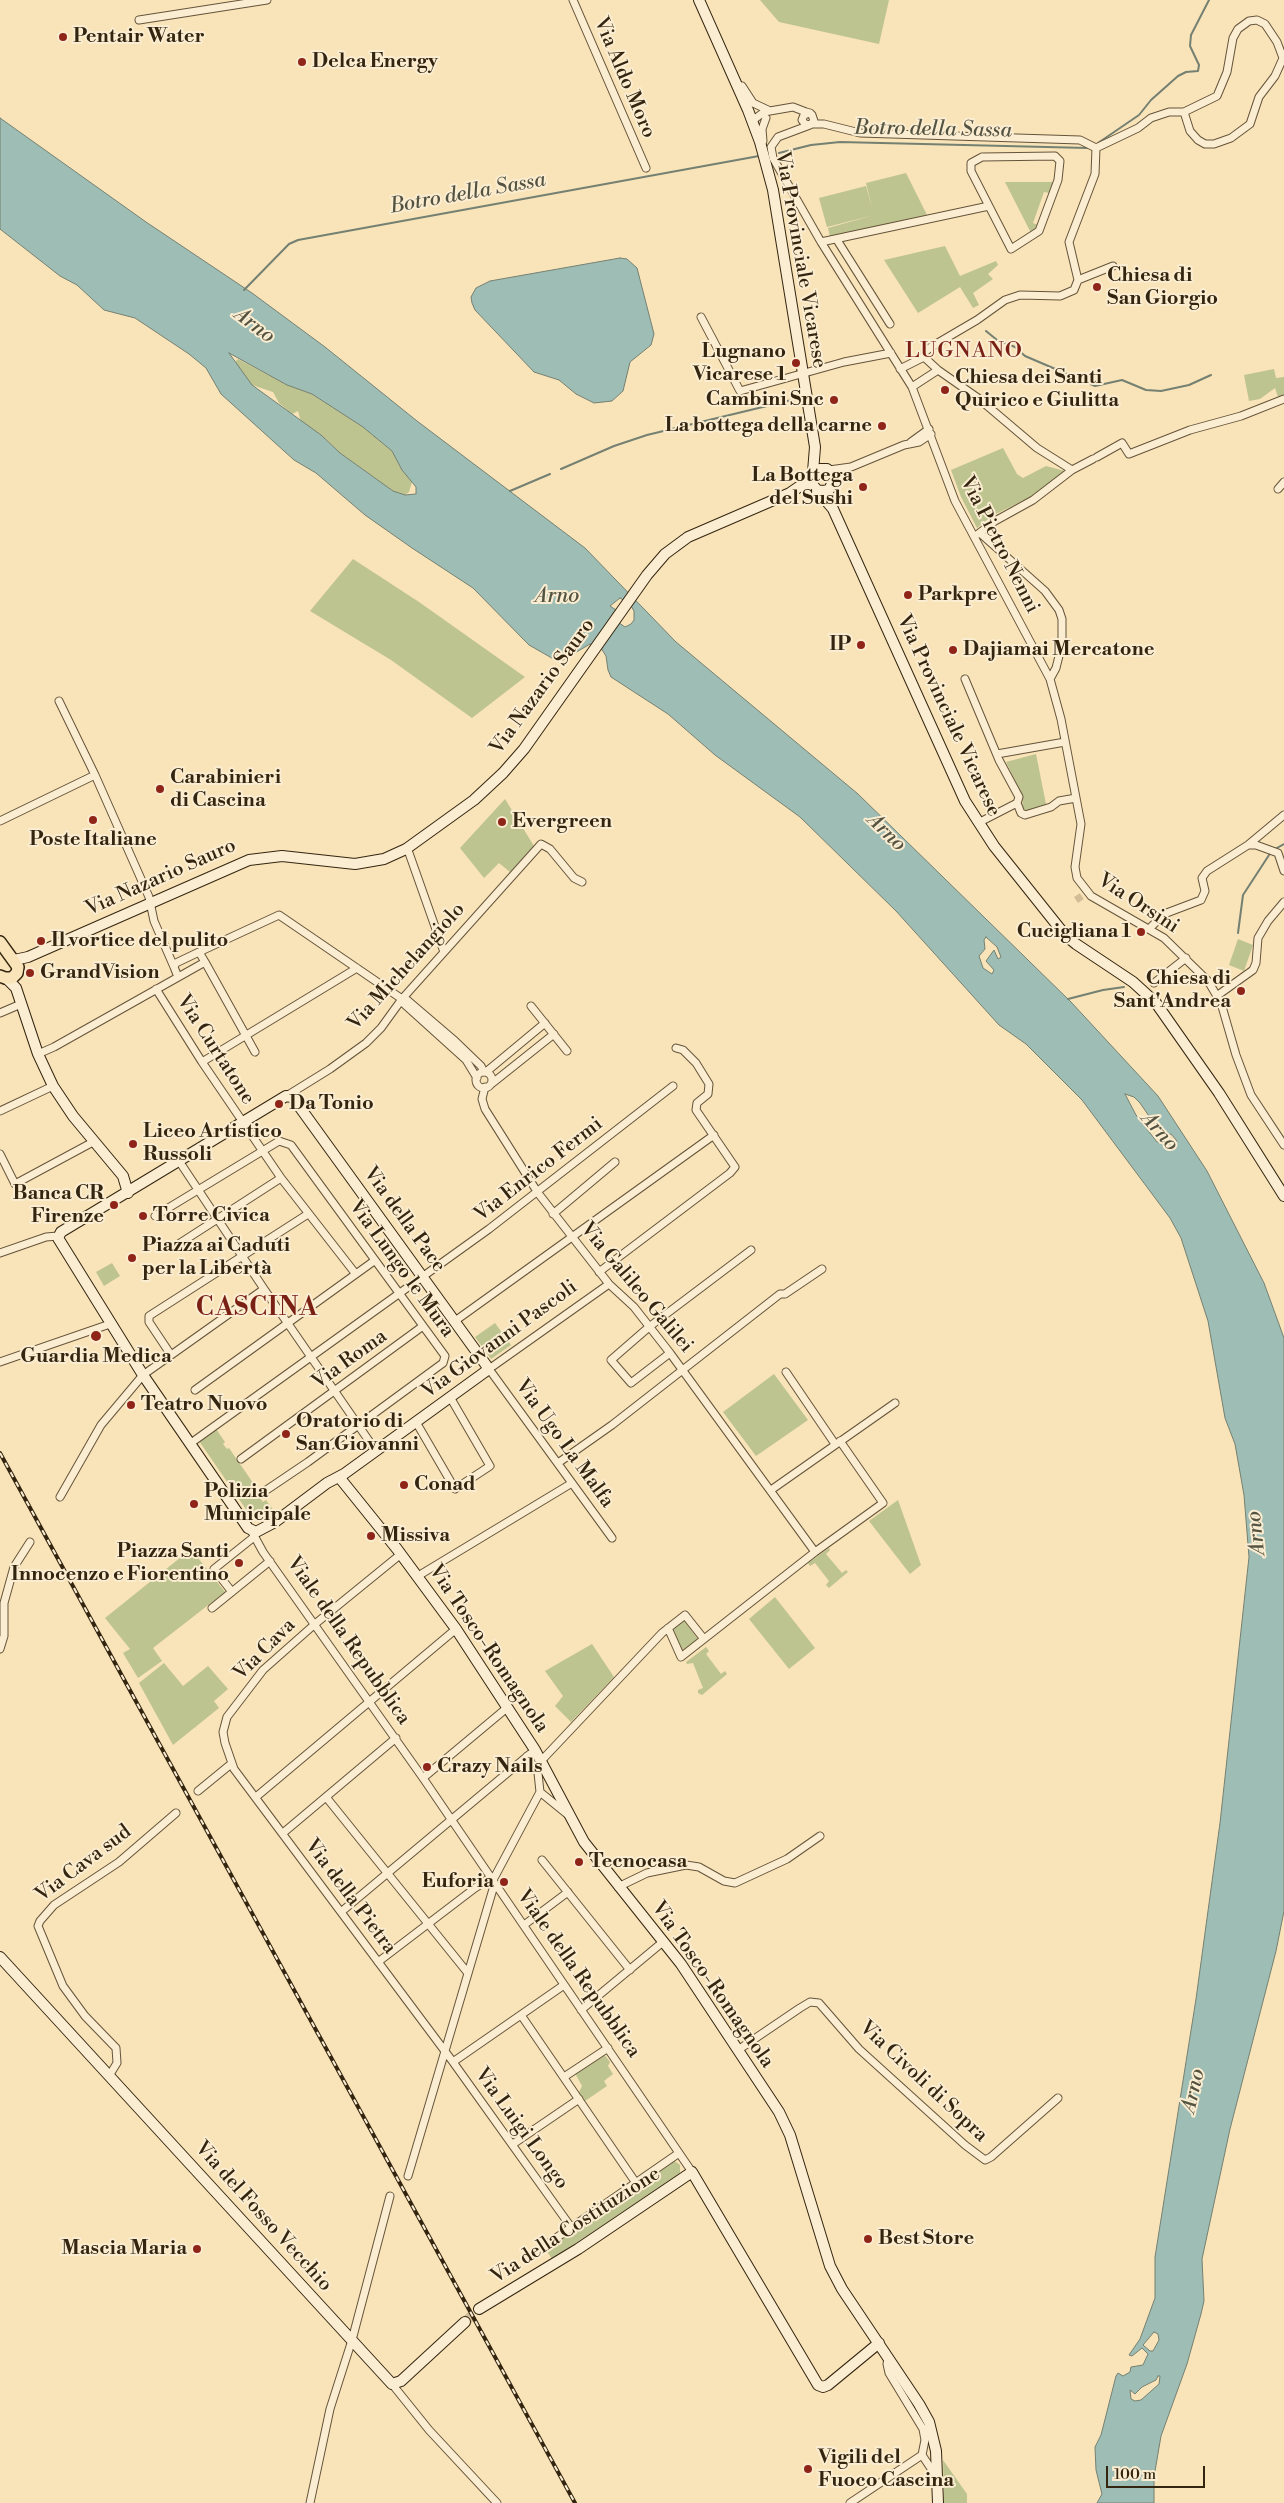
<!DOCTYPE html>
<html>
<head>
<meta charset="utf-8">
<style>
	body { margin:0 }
	#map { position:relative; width:1284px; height:2503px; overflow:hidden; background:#f9e3b8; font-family:"Libre Bodoni",serif }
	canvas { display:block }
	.scale { position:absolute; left:1106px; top:2466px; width:99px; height:22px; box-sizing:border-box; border:2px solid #342510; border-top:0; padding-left:6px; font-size:15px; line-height:18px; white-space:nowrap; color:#342510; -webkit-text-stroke:4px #fbedd1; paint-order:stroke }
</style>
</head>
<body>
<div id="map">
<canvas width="1284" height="2503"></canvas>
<div class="scale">100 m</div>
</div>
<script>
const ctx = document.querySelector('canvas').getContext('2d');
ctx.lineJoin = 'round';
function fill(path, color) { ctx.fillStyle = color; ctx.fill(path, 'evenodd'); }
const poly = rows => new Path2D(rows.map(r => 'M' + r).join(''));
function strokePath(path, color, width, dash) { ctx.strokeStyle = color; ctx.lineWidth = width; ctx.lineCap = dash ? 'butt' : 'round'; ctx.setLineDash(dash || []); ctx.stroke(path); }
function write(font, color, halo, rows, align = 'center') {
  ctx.font = font + ' "Libre Bodoni",serif'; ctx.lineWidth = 4; ctx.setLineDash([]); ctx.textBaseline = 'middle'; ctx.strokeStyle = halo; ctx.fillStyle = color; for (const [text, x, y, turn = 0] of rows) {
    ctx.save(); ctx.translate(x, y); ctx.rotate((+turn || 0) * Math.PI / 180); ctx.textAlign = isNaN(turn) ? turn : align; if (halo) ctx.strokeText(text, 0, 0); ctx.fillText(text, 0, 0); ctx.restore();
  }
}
fill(poly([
	[760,0,889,0,879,44,779,22],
	[906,173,927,215,830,237,828,228,874,215,827,227,819,198,866,186,872,208,866,183],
	[1005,182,1053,182,1049,193,1044,192,1033,223,1038,225,1031,233],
	[945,246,960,276,996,261,998,265,988,274,993,279,973,293,979,305,973,308,960,287,918,313,884,260],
	[238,359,287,385,312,394,363,427,392,451,402,470,412,482,409,492,405,495,393,491,340,453,321,435,301,422,298,411,292,414,279,403,273,392,252,385,234,363],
	[1274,369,1276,378,1284,377,1284,396,1278,397,1275,388,1260,399,1249,401,1244,375],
	[1003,448,1017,474,1023,478,1046,466,1065,471,1030,497,992,516,977,528,961,497,951,470],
	[353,559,419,602,525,677,472,718,391,660,310,611],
	[1036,754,1046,804,1046,807,1026,812,1022,807,1023,797,1006,762],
	[505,799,534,846,510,872,499,863,484,878,460,848],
	[1238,939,1253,945,1244,971,1229,965],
	[112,1263,120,1276,104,1286,96,1272],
	[495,1323,511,1345,491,1359,475,1337],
	[774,1374,808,1420,756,1456,723,1412],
	[216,1429,225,1442,223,1444,227,1449,229,1448,260,1493,259,1497,263,1502,266,1500,274,1511,262,1521,252,1518,199,1441],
	[898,1500,921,1565,910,1574,869,1521],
	[829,1548,830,1550,826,1554,842,1573,846,1570,848,1572,829,1588,826,1585,829,1581,815,1563,810,1566,808,1563],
	[191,1549,225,1592,153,1648,162,1661,138,1678,123,1653,130,1649,105,1618],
	[775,1597,815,1648,789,1669,749,1619],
	[684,1621,699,1640,685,1651,681,1650,673,1629],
	[592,1644,614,1677,571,1722,555,1706,563,1696,545,1671],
	[706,1647,709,1651,706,1654,721,1674,725,1671,727,1674,702,1695,698,1693,698,1690,703,1688,693,1663,687,1664,686,1662],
	[164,1663,183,1686,208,1666,228,1689,214,1701,219,1708,173,1745,139,1683],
	[603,2053,610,2062,608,2066,613,2074,604,2081,607,2086,585,2101,579,2092,582,2086,576,2075,570,2075],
	[673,2160,680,2165,680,2173,552,2259,546,2250],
	[943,2460,967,2494,967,2503,944,2503]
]), '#bdc48f');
const water = poly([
	[0,118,146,222,252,293,325,347,417,421,585,548,676,642,858,794,1071,1002,1158,1096,1207,1171,1264,1283,1284,1338,1284,1911,1276,1951,1230,2129,1202,2259,1204,2301,1201,2314,1187,2364,1161,2436,1154,2477,1154,2503,1097,2503,1102,2494,1096,2470,1095,2447,1101,2435,1116,2376,1118,2373,1123,2376,1130,2372,1131,2367,1143,2365,1148,2354,1142,2348,1132,2356,1129,2355,1140,2339,1155,2298,1155,2257,1196,1999,1220,1823,1249,1557,1244,1495,1235,1444,1225,1418,1208,1321,1181,1238,1170,1218,1082,1100,1026,1044,999,1025,896,911,800,817,715,755,668,714,611,677,608,670,606,656,601,648,590,644,563,660,557,661,529,645,473,588,412,548,365,515,316,473,294,460,221,394,206,368,189,354,135,318,104,310,77,285,60,276,0,229,0,118],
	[229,353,287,385,312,394,363,427,392,451,402,470,416,487,416,494,405,495,393,491,340,453,321,435,252,385,229,353],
	[620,598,630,604,634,611,634,620,631,624,625,627,615,620,612,615,616,610,610,606,620,598],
	[986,937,997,947,1001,957,998,959,994,950,986,961,994,970,992,974,983,968,979,956,985,949,984,940,986,937],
	[1125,1094,1134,1097,1140,1103,1160,1132,1164,1135,1171,1134,1177,1141,1165,1143,1157,1142,1136,1115,1125,1094],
	[1154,2332,1158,2334,1159,2340,1153,2351,1150,2351,1143,2345,1154,2332],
	[1158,2376,1160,2376,1159,2384,1141,2400,1135,2401,1131,2399,1130,2390,1135,2394,1142,2387,1156,2380,1158,2376],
	[620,258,627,259,637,268,654,334,651,345,630,362,623,391,612,401,594,403,576,394,559,380,534,372,475,310,472,303,471,297,476,288,490,281,620,258]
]);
fill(water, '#9ebdb4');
strokePath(water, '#748072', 1);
strokePath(poly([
	[1098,143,1139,115,1151,100,1178,76,1186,72,1198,71,1199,65,1190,46,1191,35,1209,0],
	[779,153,811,145,840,142,1088,148],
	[244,290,289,244,298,240,759,156],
	[986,331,997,340,1015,347,1025,356,1095,386,1122,380,1146,390,1161,391,1189,385,1211,375],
	[561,469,614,446,647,435,800,398],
	[510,491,550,474],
	[1275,849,1284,844],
	[1238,933,1243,895,1271,852],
	[1068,999,1103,990,1124,987]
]), '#748072', 2);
strokePath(poly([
	[1076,900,1085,894]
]), '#d2bd96', 7, [7, 3.5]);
strokePath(poly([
	[465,2322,479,2309]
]), '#d2bd96', 10, [10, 5]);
const street = poly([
	[573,0,646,168],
	[139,20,267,0],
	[742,86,753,103,768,110],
	[1184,112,1190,131,1198,140,1205,144,1214,144,1231,138,1250,124,1259,97,1275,76,1284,56],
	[752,121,764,112,793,107,806,112,810,113,812,115,814,121,810,125,805,124,802,120,804,115,810,113],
	[812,124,824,124,860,133,1080,140,1096,148],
	[810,125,778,137,771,147,773,158,821,242,912,387,955,501,1050,679,1061,719,1081,824,1075,867,1077,878,1091,896,1164,938,1208,981,1221,1003,1236,1055,1251,1095,1284,1145],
	[763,141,762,129,766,118],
	[1096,148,1138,128,1151,118,1169,112,1184,112,1217,96,1227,72,1233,38,1238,29,1249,21,1257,20,1265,24,1277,42,1283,58],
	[982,157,1055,156,1060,161,1058,180,1039,231,1011,249,971,171,971,163,982,157],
	[837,240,890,324],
	[821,242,989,206],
	[1078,280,1113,266],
	[701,317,740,391,844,362,891,353],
	[924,357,938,370],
	[900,369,924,357,925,352,931,347,977,320,1005,300,1020,295,1060,296,1074,290,1078,280,1069,242,1095,174,1096,148],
	[912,387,938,370,978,398,1037,448,1072,470],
	[911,442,929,429],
	[1097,457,1122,443,1129,454,1190,430,1241,416,1284,399],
	[829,470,851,467,904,445,919,442,931,434],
	[1278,489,1284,482],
	[978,534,995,521,1033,500,1072,470,1093,459],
	[981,534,1045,591,1059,610,1062,619,1062,644,1056,668,1050,679],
	[965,679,999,760,1019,797,1017,803,978,823],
	[59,701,95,775,149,897,154,921,174,967],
	[997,754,1065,742],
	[1017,803,1021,813,1025,815,1051,807,1059,801,1076,798],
	[0,821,95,775],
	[1248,845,1256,845,1278,853,1284,871],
	[409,853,444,952],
	[1150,928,1164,914,1201,900,1205,891,1202,878,1207,871,1248,845,1284,815],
	[199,952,279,915,402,999,407,1000,455,1041,481,1066,484,1072],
	[205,962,255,1052],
	[1154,983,1186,958],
	[156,989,202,1062,281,1178,355,1273],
	[1218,995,1253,970,1256,963,1258,938,1268,921,1284,902],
	[402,999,404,1004,466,1060,477,1078],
	[531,1006,567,1051],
	[0,1013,21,1004],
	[38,1054,54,1047,205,962,199,952,176,963,174,967,178,977],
	[202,1062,357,968],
	[486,1072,545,1023],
	'476 1080a8 8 0 1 1 16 0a8 8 0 1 1-16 0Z',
	[490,1085,554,1034],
	[485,1087,482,1099,485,1109,538,1193,609,1284,634,1307,670,1353,815,1552],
	[288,1095,330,1069,366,1043,381,1028,402,999,541,844,550,849,574,878,582,882],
	[0,1111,53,1086],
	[0,1154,15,1184,93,1142],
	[179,1161,264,1289,376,1451],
	[553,1214,615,1162],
	[155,1216,279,1141,291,1145,445,1356,443,1363,308,1462,265,1491],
	[174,1247,281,1178],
	[0,1253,46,1237,58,1236],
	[599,1272,730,1173,735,1167,696,1110,697,1103,708,1094,709,1084,696,1063,683,1050,676,1048],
	[609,1284,489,1369,612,1538],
	[455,1321,714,1135],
	[670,1353,631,1383,611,1360,649,1327,751,1250],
	[171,1355,149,1322,149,1316,308,1214],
	[0,1362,110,1324],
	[786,1372,835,1444],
	[195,1390,374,1261],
	[416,1422,455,1489,490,1466,450,1397],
	[191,1443,489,1229,673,1086],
	[241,1459,423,1326],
	[558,1463,612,1425,780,1294,785,1294,822,1269],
	[771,1490,895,1403],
	[60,1497,101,1425,143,1375,264,1289],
	[251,1530,263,1552,423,1778,692,2172],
	[401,1554,315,1624,263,1670,227,1717,223,1732,225,1743,234,1769,453,2062,571,2227],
	[418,1576,572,1483],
	[232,1592,214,1569,254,1537],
	[212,1608,270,1561],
	[668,1628,681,1657,815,1552,883,1503,840,1441],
	[0,1649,4,1636,4,1603,14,1567,30,1542],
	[541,1761,662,1633,685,1615,704,1639],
	[423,1778,508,1707],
	[198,1791,231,1764],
	[540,1792,567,1814],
	[256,1797,456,1629],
	[326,1797,467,1972],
	[283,1833,396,1738],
	[542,1860,630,1970],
	[618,1887,647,1873,686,1865,699,1867,724,1881,735,1883,787,1859,820,1836],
	[341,1912,530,1754],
	[524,1925,568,1892],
	[378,1962,475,1888,487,1880,493,1880],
	[581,2010,664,1941],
	[521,2015,636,2183],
	[738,2050,800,2008,810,2002,819,2003,859,2049,965,2145,985,2160,991,2157,1058,2098],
	[453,2062,564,1985],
	[109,2076,117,2063,116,2048,85,2016,63,1986,38,1926,40,1921,54,1905,119,1862,176,1813],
	[564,2077,608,2048],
	[513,2144,579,2099],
	[408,2176,493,1889,493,1880,540,1792,538,1773,527,1756],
	[543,2247,679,2153],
	[888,2358,887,2364,889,2373,923,2429,925,2440,922,2455,936,2476],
	[392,2384,429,2430,497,2503],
	[310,2503,330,2409,352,2340,390,2196],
	[850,2503,922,2455]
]);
const secondary = poly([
	[699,0,748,110,760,142,773,190,815,447,812,484,833,509,965,801,994,846,1065,935,1076,944,1133,982,1156,1003,1219,1093,1284,1196],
	[814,473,820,469,827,469,831,472,834,479,829,490,823,491,815,490],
	[14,960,28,957,249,860,282,856,355,864,384,859,406,849,474,800,503,773,524,749,647,575,665,554,688,537,790,493,812,478],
	[7,979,16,988,38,1054,53,1086,73,1116,123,1176,128,1193],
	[286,1096,292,1097,296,1102,489,1369,344,1474,327,1483,275,1522,256,1532,248,1528,143,1375,58,1238,61,1232,286,1096],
	[339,1477,397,1549,456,1629,535,1750,584,1842,681,1964,779,2112,790,2135,830,2266,842,2289,919,2404,929,2422,936,2451,938,2503],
	[0,1957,392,2384,401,2381,465,2322],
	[479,2309,578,2249,692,2172,818,2385,823,2387,828,2385,879,2343]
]);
const primary = poly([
	[0,942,18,967,17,973,12,978,5,978,0,976]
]);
strokePath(street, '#65543a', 9);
strokePath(secondary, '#342510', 12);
strokePath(primary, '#342510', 14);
strokePath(street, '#fbedd1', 7);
strokePath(secondary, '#fbedd1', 10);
strokePath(primary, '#f9e3b8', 11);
const rail = poly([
	[0,1453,575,2503]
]);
strokePath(rail, '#342510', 4);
strokePath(rail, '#fbedd1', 2, [5.5]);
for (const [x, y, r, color] of [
	[63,37,5,"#8f2418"],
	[302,62,5,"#8f2418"],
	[1097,287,5,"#8f2418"],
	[796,363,5,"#8f2418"],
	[945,390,5,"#8f2418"],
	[834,400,5,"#8f2418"],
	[882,426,5,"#8f2418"],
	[863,487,5,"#8f2418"],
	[908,595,5,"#8f2418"],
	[861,645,5,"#8f2418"],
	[953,650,5,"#8f2418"],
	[160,789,5,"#8f2418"],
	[93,820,5,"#8f2418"],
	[502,822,5,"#8f2418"],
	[1141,932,5,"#8f2418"],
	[41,941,5,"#8f2418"],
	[30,973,5,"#8f2418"],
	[1241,991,5,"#8f2418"],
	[279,1104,5,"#8f2418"],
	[133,1144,5,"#8f2418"],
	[114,1205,5,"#8f2418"],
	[143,1216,5,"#8f2418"],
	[132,1258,5,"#8f2418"],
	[96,1336,6,"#8f2418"],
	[131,1405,5,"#8f2418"],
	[286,1434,5,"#8f2418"],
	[404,1485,5,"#8f2418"],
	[194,1504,5,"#8f2418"],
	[371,1536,5,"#8f2418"],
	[239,1563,5,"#8f2418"],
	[427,1767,5,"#8f2418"],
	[579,1862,5,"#8f2418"],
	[504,1882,5,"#8f2418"],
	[868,2239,5,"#8f2418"],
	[197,2249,5,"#8f2418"],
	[808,2469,5,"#8f2418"]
]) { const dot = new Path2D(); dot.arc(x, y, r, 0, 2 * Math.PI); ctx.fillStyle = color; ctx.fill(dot); strokePath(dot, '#fbedd1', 2); }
write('bold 20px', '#342510', '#fbedd1', [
	["Pentair Water",73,37],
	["Delca Energy",312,62],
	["Chiesa di",1107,276],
	["San Giorgio",1107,299],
	["Lugnano",786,352,"right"],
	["Vicarese 1",786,375,"right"],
	["Chiesa dei Santi",955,378],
	["Quirico e Giulitta",955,401],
	["Cambini Snc",824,400,"right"],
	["La bottega della carne",872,426,"right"],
	["La Bottega",853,476,"right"],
	["del Sushi",853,499,"right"],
	["Parkpre",918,595],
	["IP",851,645,"right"],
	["Dajiamai Mercatone",963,650],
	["Carabinieri",170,778],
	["di Cascina",170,801],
	["Evergreen",512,822],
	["Poste Italiane",93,840,"center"],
	["Cucigliana 1",1131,932,"right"],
	["Il vortice del pulito",51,941],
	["GrandVision",40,973],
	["Chiesa di",1231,979,"right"],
	["Sant'Andrea",1231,1002,"right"],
	["Da Tonio",289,1104],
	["Liceo Artistico",143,1132],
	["Russoli",143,1155],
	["Banca CR",104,1194,"right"],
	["Firenze",104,1217,"right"],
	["Torre Civica",153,1216],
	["Piazza ai Caduti",142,1246],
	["per la Libertà",142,1269],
	["Guardia Medica",96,1357,"center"],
	["Teatro Nuovo",141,1405],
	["Oratorio di",296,1422],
	["San Giovanni",296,1445],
	["Conad",414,1485],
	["Polizia",204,1492],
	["Municipale",204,1515],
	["Missiva",381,1536],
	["Piazza Santi",229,1552,"right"],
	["Innocenzo e Fiorentino",229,1575,"right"],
	["Crazy Nails",437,1767],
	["Tecnocasa",589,1862],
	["Euforia",494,1882,"right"],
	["Best Store",878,2239],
	["Mascia Maria",187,2249,"right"],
	["Vigili del",818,2458],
	["Fuoco Cascina",818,2481]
], 'left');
write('20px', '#342510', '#fbedd1', [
	["Via Aldo Moro",624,78,67],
	["Via Provinciale Vicarese",800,260,80],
	["Via Pietro Nenni",999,545,63],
	["Via Nazario Sauro",543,687,-54],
	["Via Provinciale Vicarese",948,716,65],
	["Via Nazario Sauro",161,878,-24],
	["Via Orsini",1138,904,33],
	["Via Michelangiolo",407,967,-48],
	["Via Curtatone",215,1050,57],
	["Via Enrico Fermi",539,1170,-38],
	["Via della Pace",404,1220,54],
	["Via Lungo le Mura",401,1269,54],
	["Via Galileo Galilei",636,1288,50],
	["Via Giovanni Pascoli",500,1340,-36],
	["Via Roma",350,1360,-36],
	["Via Ugo La Malfa",564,1444,54],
	["Viale della Repubblica",348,1641,55],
	["Via Tosco-Romagnola",488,1649,56],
	["Via Cava",265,1650,-45],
	["Via Cava sud",84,1864,-37],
	["Via della Pietra",350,1897,53],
	["Viale della Repubblica",578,1974,55],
	["Via Tosco-Romagnola",712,1985,55],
	["Via Civoli di Sopra",923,2082,43],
	["Via Luigi Longo",521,2129,54],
	["Via del Fosso Vecchio",263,2217,48],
	["Via della Costituzione",576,2226,-33]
]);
write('italic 21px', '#545341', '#fbedd1', [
	["Botro della Sassa",933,130,1],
	["Botro della Sassa",468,194,-10],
	["Arno",254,326,37],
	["Arno",557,597],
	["Arno",886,833,44],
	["Arno",1159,1132,48],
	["Arno",1257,1533,-96],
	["Arno",1194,2091,-77]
]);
ctx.letterSpacing = '1px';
write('22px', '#7a1f14', '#fbedd1', [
	["LUGNANO",964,352]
]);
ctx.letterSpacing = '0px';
ctx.letterSpacing = '1px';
write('bold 25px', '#7a1f14', '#fbedd1', [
	["CASCINA",257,1309]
]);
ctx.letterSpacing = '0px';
</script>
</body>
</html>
